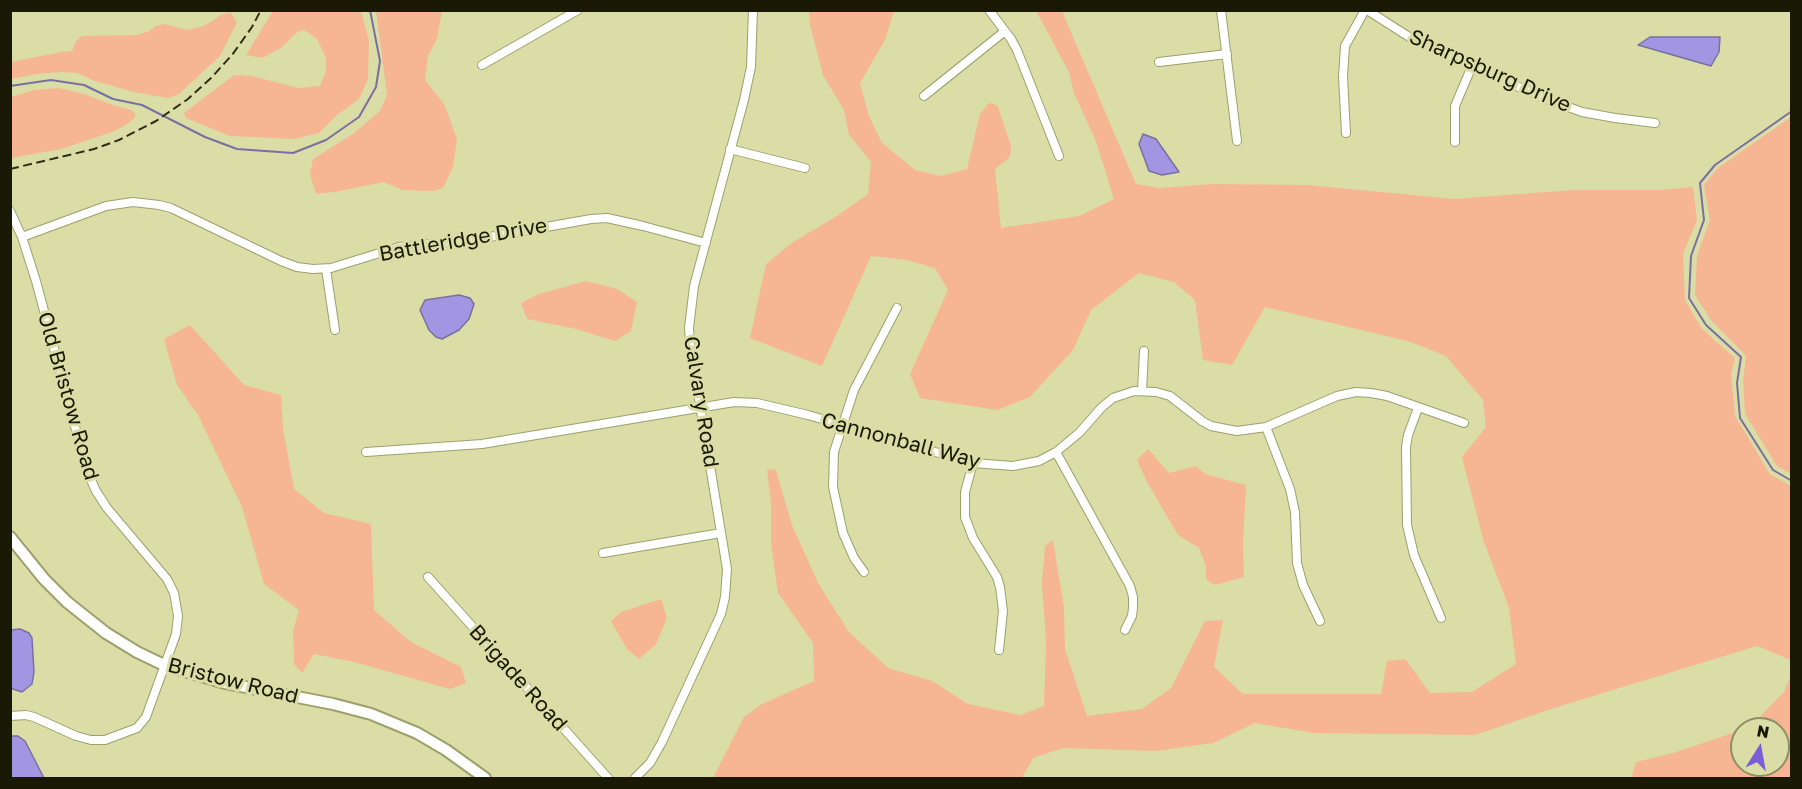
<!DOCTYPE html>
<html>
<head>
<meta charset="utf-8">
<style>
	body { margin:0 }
	#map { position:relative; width:1802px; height:789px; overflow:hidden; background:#dadda6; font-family:"Golos Text",sans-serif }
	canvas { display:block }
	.frame { position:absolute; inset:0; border:12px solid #191905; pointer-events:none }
	.north { position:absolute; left:1730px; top:717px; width:60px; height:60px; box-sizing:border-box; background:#dadda6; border:2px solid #8d8f66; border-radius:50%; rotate:11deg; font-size:16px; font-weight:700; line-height:24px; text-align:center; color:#191905 }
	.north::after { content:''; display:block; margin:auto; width:21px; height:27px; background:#7a5ed8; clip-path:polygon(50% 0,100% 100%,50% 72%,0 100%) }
</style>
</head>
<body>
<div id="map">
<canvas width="1802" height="789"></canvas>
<div class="frame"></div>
<div class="north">N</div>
</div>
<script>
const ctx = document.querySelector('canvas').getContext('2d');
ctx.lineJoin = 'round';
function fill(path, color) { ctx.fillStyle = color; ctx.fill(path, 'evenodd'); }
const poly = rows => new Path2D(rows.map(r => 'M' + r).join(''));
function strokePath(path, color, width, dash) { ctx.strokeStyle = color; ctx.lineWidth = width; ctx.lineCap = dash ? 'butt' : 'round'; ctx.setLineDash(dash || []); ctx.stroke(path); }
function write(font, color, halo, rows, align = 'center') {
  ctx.font = font + ' "Golos Text",sans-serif'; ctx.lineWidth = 6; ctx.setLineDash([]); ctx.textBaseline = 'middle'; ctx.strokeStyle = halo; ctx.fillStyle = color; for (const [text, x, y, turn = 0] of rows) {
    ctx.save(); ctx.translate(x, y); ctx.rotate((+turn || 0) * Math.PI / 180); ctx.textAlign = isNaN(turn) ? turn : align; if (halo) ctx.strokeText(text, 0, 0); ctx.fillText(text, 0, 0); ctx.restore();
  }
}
fill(poly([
	[273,11,361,11,369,41,368,79,359,99,337,115,319,133,294,139,230,136,186,118,184,113,234,75,252,76,298,88,320,86,326,71,326,58,317,39,304,30,296,33,281,48,262,58,246,55],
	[376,11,442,11,437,39,428,56,425,80,444,104,457,139,453,167,443,188,433,191,403,190,384,182,334,192,316,194,310,174,313,159,353,134,380,111,387,95],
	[809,11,894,11,885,40,860,83,869,116,882,143,915,170,941,176,967,169,980,114,989,103,994,104,998,107,1011,146,1011,151,1009,158,995,169,1001,228,1079,216,1114,199,1096,141,1074,93,1069,72,1036,11,1062,11,1136,184,1159,188,1213,184,1308,185,1454,199,1573,190,1660,190,1693,187,1697,220,1683,254,1685,300,1702,329,1735,358,1731,374,1735,416,1770,474,1791,486,1791,660,1757,646,1554,708,1475,735,1314,733,1255,723,1213,743,1156,751,1063,748,1033,758,1022,778,713,778,744,717,762,704,814,681,813,643,778,593,771,543,771,504,767,469,776,470,792,525,818,583,849,632,888,668,932,681,968,704,1020,715,1044,706,1046,641,1042,584,1045,546,1053,540,1064,608,1065,649,1087,716,1142,709,1171,688,1205,621,1223,620,1214,667,1243,694,1381,694,1387,661,1405,659,1430,693,1472,692,1516,664,1509,608,1483,539,1462,457,1486,427,1483,400,1446,356,1411,342,1265,307,1232,365,1203,360,1195,300,1174,282,1139,273,1091,310,1073,350,1030,397,997,410,920,398,910,374,948,290,935,268,907,260,871,256,822,366,750,338,766,264,793,242,837,216,868,194,871,162,849,135,844,110,823,75,810,25],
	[230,12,237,22,220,56,179,94,168,98,134,92,95,81,77,73,62,72,37,74,11,79,11,62,61,52,72,51,76,41,82,36,137,35,149,31,156,26,164,24,186,30,204,26,221,15],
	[59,88,84,94,113,105,131,110,136,114,132,121,115,131,61,149,11,158,11,97,34,90],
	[1791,117,1791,474,1777,466,1745,414,1743,382,1746,356,1711,320,1695,295,1697,256,1710,220,1704,185,1718,168],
	[586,281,617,289,637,302,631,331,615,341,576,329,527,319,521,303,539,294],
	[190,325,244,385,281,395,283,428,294,489,324,513,371,524,374,610,411,642,461,667,466,683,450,689,354,662,314,654,302,673,294,664,293,631,299,610,264,584,242,507,198,415,177,385,164,339],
	[1148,449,1169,473,1196,466,1205,474,1246,485,1243,544,1244,577,1215,585,1206,579,1206,566,1199,548,1178,535,1147,482,1137,460],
	[661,599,667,618,656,644,639,659,627,649,611,621,621,612],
	[1791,675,1791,778,1634,778,1632,775,1636,762,1673,753,1742,730,1742,765,1778,765,1778,729,1745,729,1749,728,1784,692]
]), '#f6b693');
const water = poly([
	[1650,37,1720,37,1719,52,1711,66,1638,45,1650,37],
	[1143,134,1156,139,1179,172,1162,175,1149,171,1139,144,1143,134],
	[459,295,470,298,474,304,469,319,459,330,442,339,436,337,429,330,420,310,425,300,459,295],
	[20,629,29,633,32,638,34,672,32,684,22,692,10,688,11,630,20,629],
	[11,736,18,736,25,741,44,778,11,778,11,736]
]);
fill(water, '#a296e3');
strokePath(water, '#7970a0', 1.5);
strokePath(poly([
	[10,86,51,80,84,85,113,99,142,105,205,137,237,149,293,153,326,140,359,117,376,87,380,61,370,10],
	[1792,111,1715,165,1700,183,1704,220,1691,256,1689,298,1706,325,1741,357,1737,383,1740,418,1773,470,1792,481]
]), '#7970a0', 2);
const street = poly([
	[989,10,1011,39,1017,50,1059,156],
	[1221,10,1237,141],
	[1367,10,1414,40,1541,97,1582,112,1615,118,1655,123],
	[1159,62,1227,54],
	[482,65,578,10],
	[924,96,1005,31],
	[1346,133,1343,77,1345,46,1365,10],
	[1455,142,1455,106,1472,66],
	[730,149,805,168],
	[10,211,22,237,36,281,87,471,96,491,107,508,167,579,174,593,178,616,176,634,146,717,137,728,105,740,91,740,76,736,34,717,26,715,10,716],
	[22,237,106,206,133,202,159,205,171,208,281,261,297,267,313,269,331,268,399,247,473,240,591,219,607,218,643,226,706,243],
	[326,269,335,330],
	[1142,391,1144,351],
	[1418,408,1408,435,1406,447,1407,525,1414,555,1441,618],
	[1266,427,1290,489,1295,512,1297,563,1303,585,1320,621],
	[366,452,482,444,734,402,757,403,808,415,973,463,1013,466,1039,461,1056,452,1079,433,1102,407,1113,398,1134,391,1156,392,1170,396,1202,421,1211,426,1237,431,1266,427,1337,396,1356,392,1371,393,1387,396,1464,423],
	[1056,452,1130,586,1133,597,1133,608,1132,616,1125,630],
	[973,463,965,492,965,517,973,538,997,577,1000,587,1003,611,999,650],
	[603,553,721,533],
	[864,572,854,558,843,533,833,487,834,452,854,390,897,308],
	[428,577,608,778],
	[635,778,650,763,662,742,721,614,725,597,727,569,690,344,689,328,694,286,744,100,751,67,753,10]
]);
const secondary = poly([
	[10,537,44,579,67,602,106,633,137,652,164,665,225,683,333,704,371,714,417,733,446,750,485,778]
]);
strokePath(street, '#9ea06c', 10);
strokePath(secondary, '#9ea06c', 14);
strokePath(street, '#fff', 8);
strokePath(secondary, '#fff', 10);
strokePath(poly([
	[10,169,94,149,119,140,156,121,188,99,211,78,232,55,252,27,261,10]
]), '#2d2e16', 2, [9, 4.5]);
write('21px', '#191905', '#dadda6', [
	["Sharpsburg Drive",1490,71,24],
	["Battleridge Drive",463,240,-10],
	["Old Bristow Road",68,396,74],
	["Calvary Road",701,402,81],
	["Cannonball Way",901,441,15],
	["Brigade Road",518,678,48],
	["Bristow Road",233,681,14]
]);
</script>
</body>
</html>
